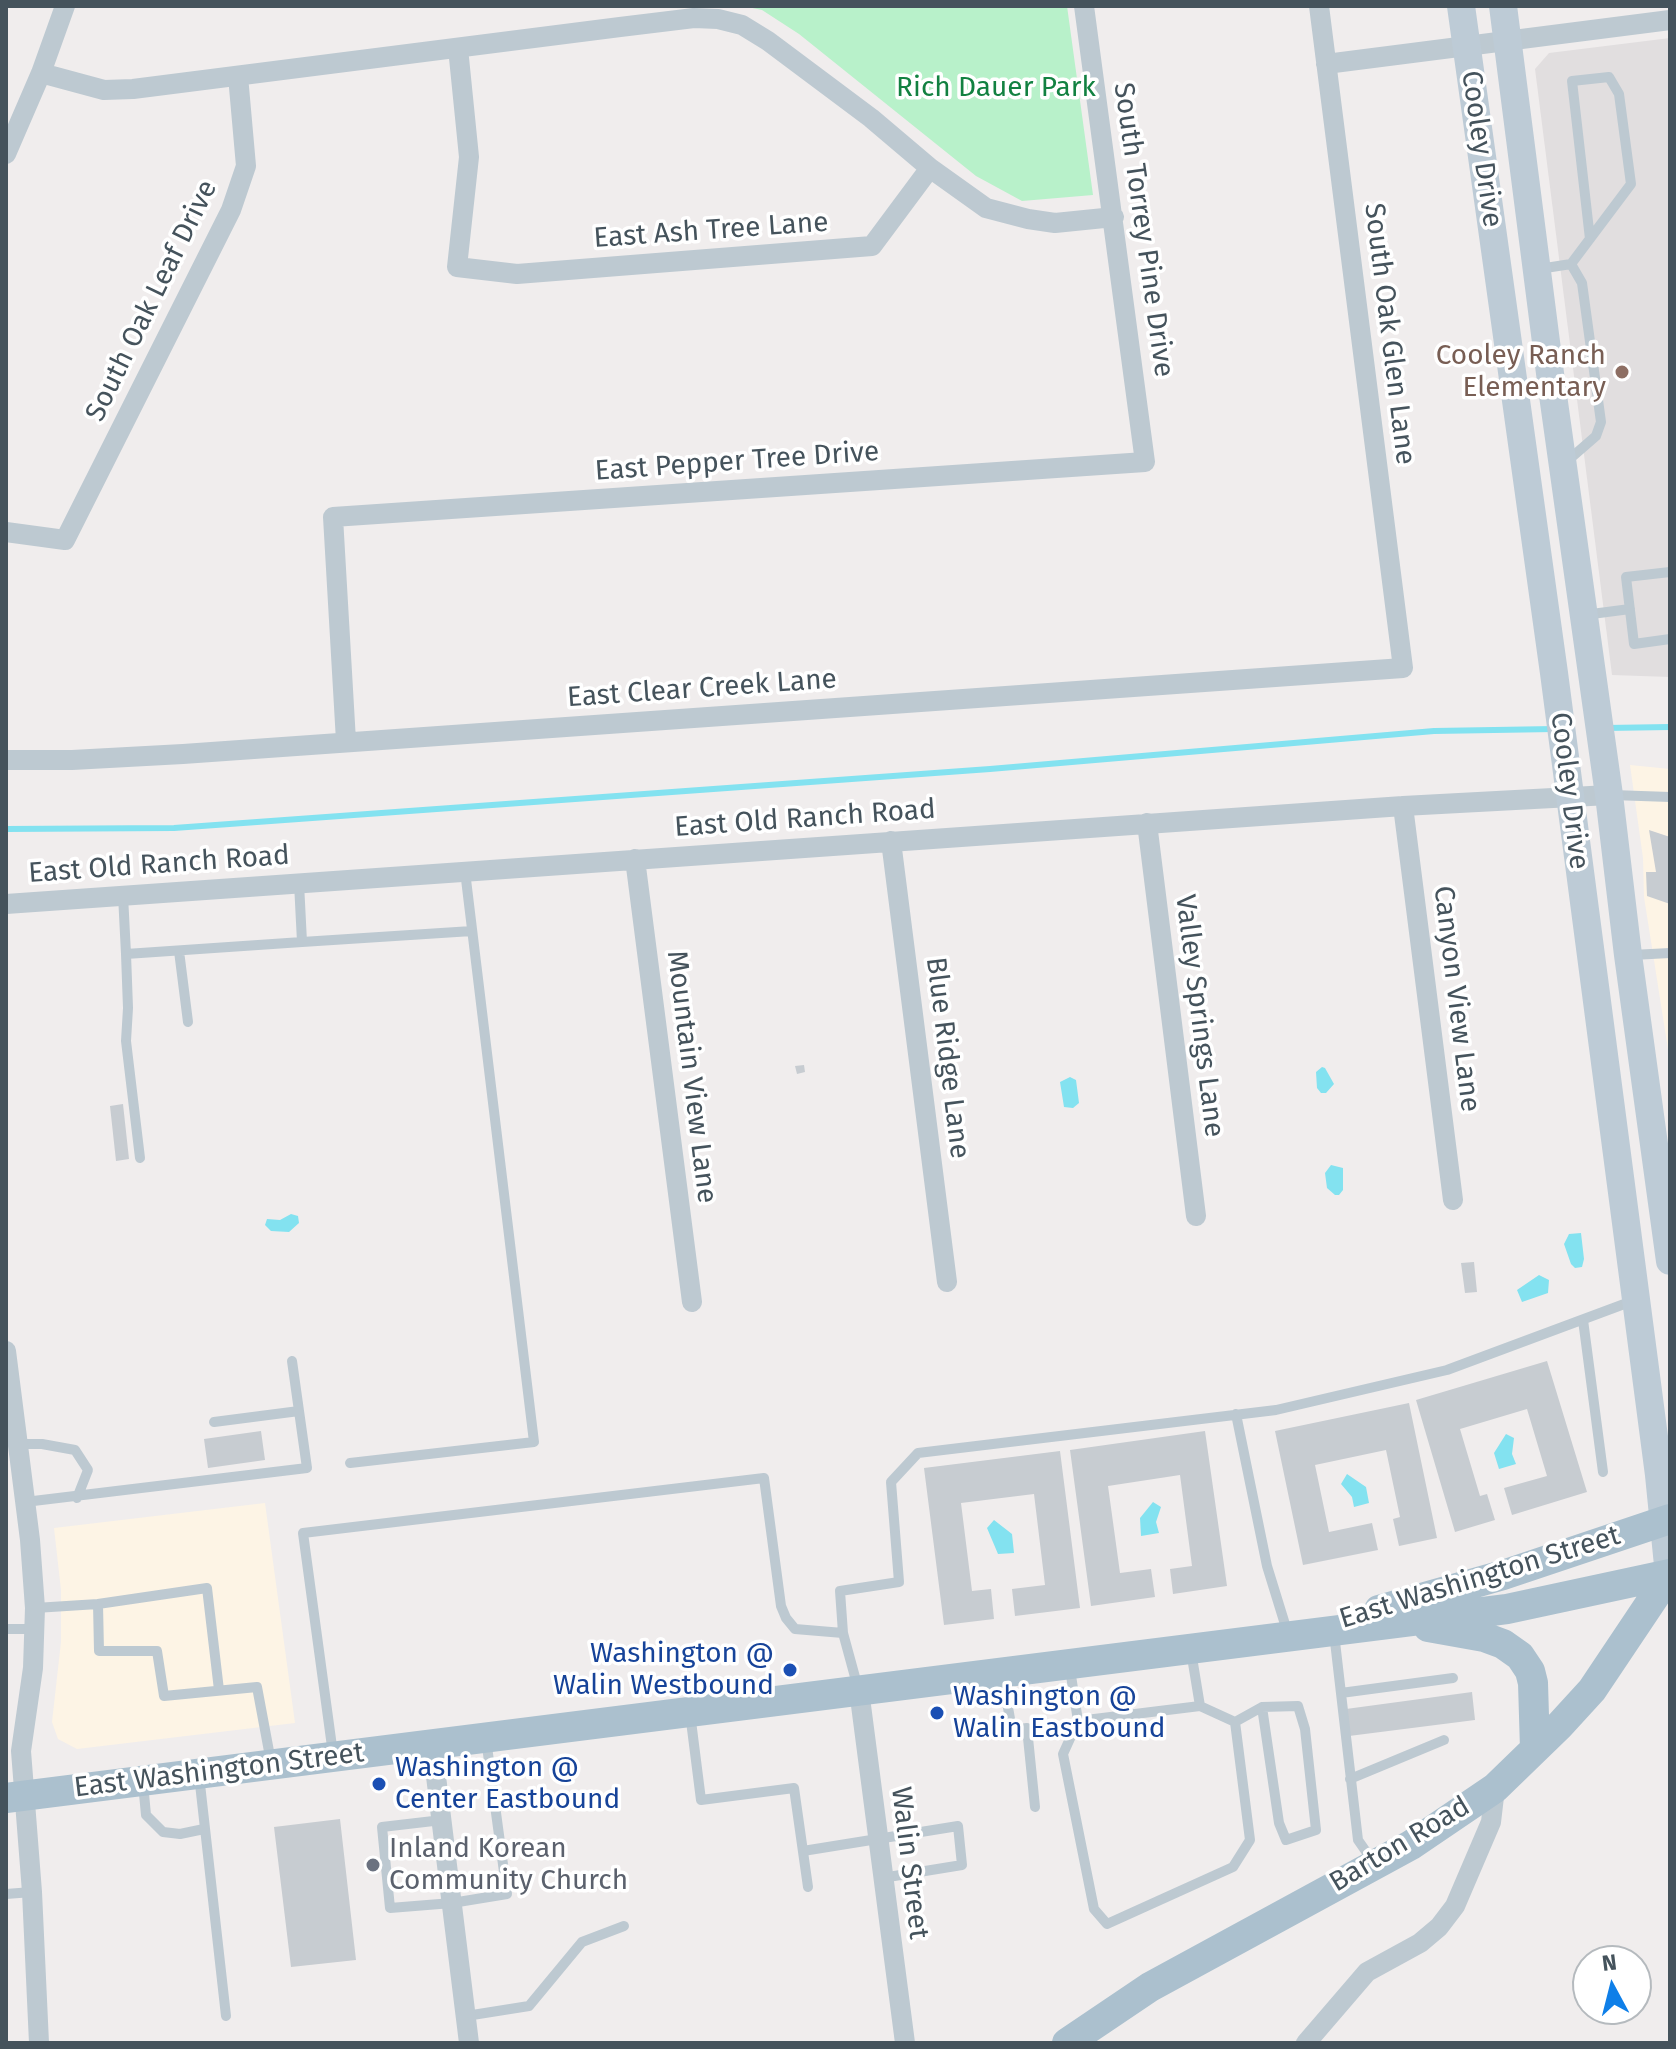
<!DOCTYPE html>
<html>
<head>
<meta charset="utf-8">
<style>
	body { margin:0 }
	#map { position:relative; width:1676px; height:2049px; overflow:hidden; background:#f0eded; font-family:"Fira Sans",sans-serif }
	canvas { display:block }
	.frame { position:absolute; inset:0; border:8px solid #45535c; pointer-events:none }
	.north { position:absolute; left:1572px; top:1945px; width:80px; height:80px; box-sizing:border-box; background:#fff; border:2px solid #b5babe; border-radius:50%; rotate:353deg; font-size:22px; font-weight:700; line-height:32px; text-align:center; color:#45535c }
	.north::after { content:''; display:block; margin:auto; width:28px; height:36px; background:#0f7fe8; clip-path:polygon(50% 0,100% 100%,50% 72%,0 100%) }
</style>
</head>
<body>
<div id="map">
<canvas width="1676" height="2049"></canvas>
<div class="frame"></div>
<div class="north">N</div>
</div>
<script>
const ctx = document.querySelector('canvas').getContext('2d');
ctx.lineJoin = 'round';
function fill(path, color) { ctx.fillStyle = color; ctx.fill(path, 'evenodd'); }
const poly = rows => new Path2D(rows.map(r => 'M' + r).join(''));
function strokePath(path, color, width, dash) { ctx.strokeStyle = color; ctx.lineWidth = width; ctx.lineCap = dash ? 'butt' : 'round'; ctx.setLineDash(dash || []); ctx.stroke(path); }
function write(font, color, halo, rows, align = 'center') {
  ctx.font = font + ' "Fira Sans",sans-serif'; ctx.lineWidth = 7; ctx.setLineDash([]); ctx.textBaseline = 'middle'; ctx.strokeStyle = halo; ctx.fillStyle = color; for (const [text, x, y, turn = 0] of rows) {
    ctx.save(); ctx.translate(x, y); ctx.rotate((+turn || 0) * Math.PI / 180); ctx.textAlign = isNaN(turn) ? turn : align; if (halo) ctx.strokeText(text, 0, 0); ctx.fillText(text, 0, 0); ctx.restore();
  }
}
fill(poly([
	[1630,765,1670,769,1670,1062,1644,897,1643,858],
	[265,1503,295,1723,77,1749,58,1739,52,1722,61,1642,61,1590,54,1528]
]), '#fdf4e5');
fill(poly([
	[1670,38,1670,677,1612,675,1535,69,1549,53]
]), '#e1dedf');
fill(poly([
	[743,6,1067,6,1093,195,1022,201,976,176,799,34,762,10]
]), '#b8f1ca');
fill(poly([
	[1322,1067,1325,1068,1334,1084,1326,1093,1321,1093,1317,1088,1316,1072],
	[1070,1077,1076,1080,1079,1103,1073,1108,1064,1107,1060,1082],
	[1331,1165,1343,1168,1343,1190,1339,1195,1335,1195,1327,1188,1325,1173],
	[291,1214,298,1216,299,1223,289,1232,271,1231,265,1225,267,1219,280,1220],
	[1581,1233,1584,1259,1582,1267,1575,1268,1571,1264,1564,1244,1569,1234],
	[1539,1275,1549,1280,1548,1293,1522,1302,1517,1290],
	[1506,1434,1514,1438,1512,1454,1516,1464,1499,1469,1494,1453],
	[1347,1474,1366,1487,1369,1503,1354,1507,1352,1497,1341,1484],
	[1153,1502,1161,1507,1156,1522,1159,1533,1141,1536,1140,1518],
	[994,1520,1012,1534,1014,1553,998,1554,987,1528]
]), '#83e2f0');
strokePath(poly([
	[1606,728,1670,727],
	[6,829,174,828,990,769,1434,731,1554,729]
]), '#83e2f0', 6);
fill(poly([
	[1649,830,1670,837,1670,904,1647,896,1646,872,1656,872],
	[804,1065,805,1072,797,1074,795,1066],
	[123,1104,129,1159,116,1161,110,1106],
	[1474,1262,1477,1292,1465,1293,1461,1263],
	[1547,1361,1587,1492,1512,1515,1504,1488,1547,1476,1527,1409,1460,1429,1480,1496,1487,1494,1495,1520,1455,1532,1416,1400],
	[1409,1403,1437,1538,1399,1546,1393,1519,1400,1517,1386,1450,1315,1465,1329,1532,1372,1523,1378,1550,1303,1565,1275,1431],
	[261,1431,265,1460,208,1468,204,1439],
	[1205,1431,1227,1586,1173,1594,1170,1569,1192,1566,1180,1475,1108,1486,1120,1573,1151,1569,1155,1597,1091,1606,1070,1450],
	[1060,1451,1080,1608,1015,1616,1012,1589,1045,1585,1034,1494,961,1503,972,1591,991,1589,994,1619,944,1625,924,1468],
	[1472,1692,1475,1720,1349,1736,1346,1709],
	[340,1819,356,1960,291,1967,274,1827]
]), '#c7ccd1');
strokePath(poly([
	[1539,269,1571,264,1631,184,1619,94,1609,77,1572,81,1590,239],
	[1565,463,1596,436,1601,422,1582,283,1571,264],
	[1670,572,1626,577,1634,644,1670,639],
	[1584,615,1630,609],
	[1612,795,1670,797],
	[299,883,302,942,472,931],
	[123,895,126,954],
	[179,951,188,1022],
	[1632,955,1670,953],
	[140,1158,126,1041,128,1008,126,954,302,942],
	[1583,1320,1603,1472],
	[1236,1414,1267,1566,1288,1634],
	[214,1422,299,1411],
	[18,1444,42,1444,75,1450,88,1470,77,1498],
	[350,1463,534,1442,465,871],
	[25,1502,307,1468,292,1361],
	[98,1604,207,1588,219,1690],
	[35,1608,98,1604,99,1651,157,1651,164,1696,257,1687,271,1762],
	[6,1629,34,1629],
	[843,1633,840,1591,899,1582,891,1482,918,1453,1276,1410,1447,1370,1635,1300],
	[1334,1633,1358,1840,1374,1863],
	[1191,1651,1200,1706,1235,1722],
	[1070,1669,1078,1721,1063,1754,1094,1909,1107,1924,1233,1867,1250,1840,1235,1722,1262,1707,1298,1706,1305,1729,1316,1830,1286,1840,1279,1823,1262,1707],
	[1002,1674,1012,1730,1027,1728,1035,1807],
	[1341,1693,1453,1678],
	[690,1713,701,1800,794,1788,808,1887],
	[1078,1721,1200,1706],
	[333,1754,303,1533,764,1478,781,1606,786,1618,795,1629,843,1633,858,1688],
	[199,1775,226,2016],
	[1350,1779,1444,1740],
	[143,1783,146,1815,163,1832,180,1834,204,1829],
	[442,1820,382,1827,390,1908,452,1903,507,1894,486,1739],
	[803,1851,958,1826,962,1865,882,1878],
	[6,1894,32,1892],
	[466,2016,529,2006,582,1942,624,1926]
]), '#bdc9d1', 10);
strokePath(poly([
	[458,48,469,157,457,267,517,274,872,246,930,168],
	[1326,64,1670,20],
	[41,73,104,90,133,89,620,27,694,18,718,19,742,25,768,41,871,118,930,168,986,208,1028,219,1055,223,1114,217],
	[6,154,41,73,65,6],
	[6,532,65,540,231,210,246,166,238,76],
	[346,741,333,517,1145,462,1084,6],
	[6,760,72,760,183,754,1403,668,1319,6],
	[1403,806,1453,1200],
	[1147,823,1196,1216],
	[891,841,947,1282],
	[635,859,692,1302],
	[6,904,1403,806,1609,795],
	[6,1351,30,1540,35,1608,33,1668,21,1751,32,1892,39,2043],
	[859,1690,905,2043],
	[432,1744,469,2043],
	[1306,2043,1367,1972,1420,1943,1439,1927,1455,1906,1491,1822,1495,1788]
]), '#bdc9d1', 20);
strokePath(poly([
	[1461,6,1554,673,1659,1475,1669,1575],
	[1503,6,1551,381,1609,795,1628,955,1670,1261]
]), '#bdcbd6', 28);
strokePath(poly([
	[1379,1610,1503,1575,1670,1519],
	[1428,1627,1484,1637,1503,1644,1520,1656,1530,1671,1533,1683,1535,1749],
	[6,1798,1507,1609,1670,1574],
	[1067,2043,1150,1987,1411,1845,1495,1788,1560,1725,1592,1690,1669,1575]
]), '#abc0ce', 30);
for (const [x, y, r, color] of [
	[1622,372,8,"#8d6e63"],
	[790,1670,8,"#1a4fb4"],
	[937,1713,8,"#1a4fb4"],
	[379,1784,8,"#1a4fb4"],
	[373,1865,8,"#6b7280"]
]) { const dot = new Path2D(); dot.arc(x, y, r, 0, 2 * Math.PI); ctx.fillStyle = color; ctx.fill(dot); strokePath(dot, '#fff', 3); }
write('28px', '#128141', '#fff', [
	["Rich Dauer Park",996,88]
]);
write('28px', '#45535c', '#fff', [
	["Cooley Drive",1481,149,82],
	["South Torrey Pine Drive",1143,230,82],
	["East Ash Tree Lane",711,231,-4],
	["South Oak Leaf Drive",152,301,-64],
	["South Oak Glen Lane",1389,334,83],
	["East Pepper Tree Drive",737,462,-4],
	["East Clear Creek Lane",702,689,-4],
	["Cooley Drive",1569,791,83],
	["East Old Ranch Road",805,819,-4],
	["East Old Ranch Road",159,865,-4],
	["Canyon View Lane",1456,999,83],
	["Valley Springs Lane",1199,1016,83],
	["Blue Ridge Lane",947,1058,83],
	["Mountain View Lane",691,1077,83],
	["East Washington Street",1480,1578,-17],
	["East Washington Street",219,1771,-7],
	["Barton Road",1400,1845,-31],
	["Walin Street",909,1863,83]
]);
write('28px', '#785e54', '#fff', [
	["Cooley Ranch",1606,356],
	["Elementary",1606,388]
], 'right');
write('28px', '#164399', '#fff', [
	["Washington @",774,1654,"right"],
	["Walin Westbound",774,1686,"right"],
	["Washington @",953,1697],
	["Walin Eastbound",953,1729],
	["Washington @",395,1768],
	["Center Eastbound",395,1800]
], 'left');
write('28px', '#5b616d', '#fff', [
	["Inland Korean",389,1849],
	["Community Church",389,1881]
], 'left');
</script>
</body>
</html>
